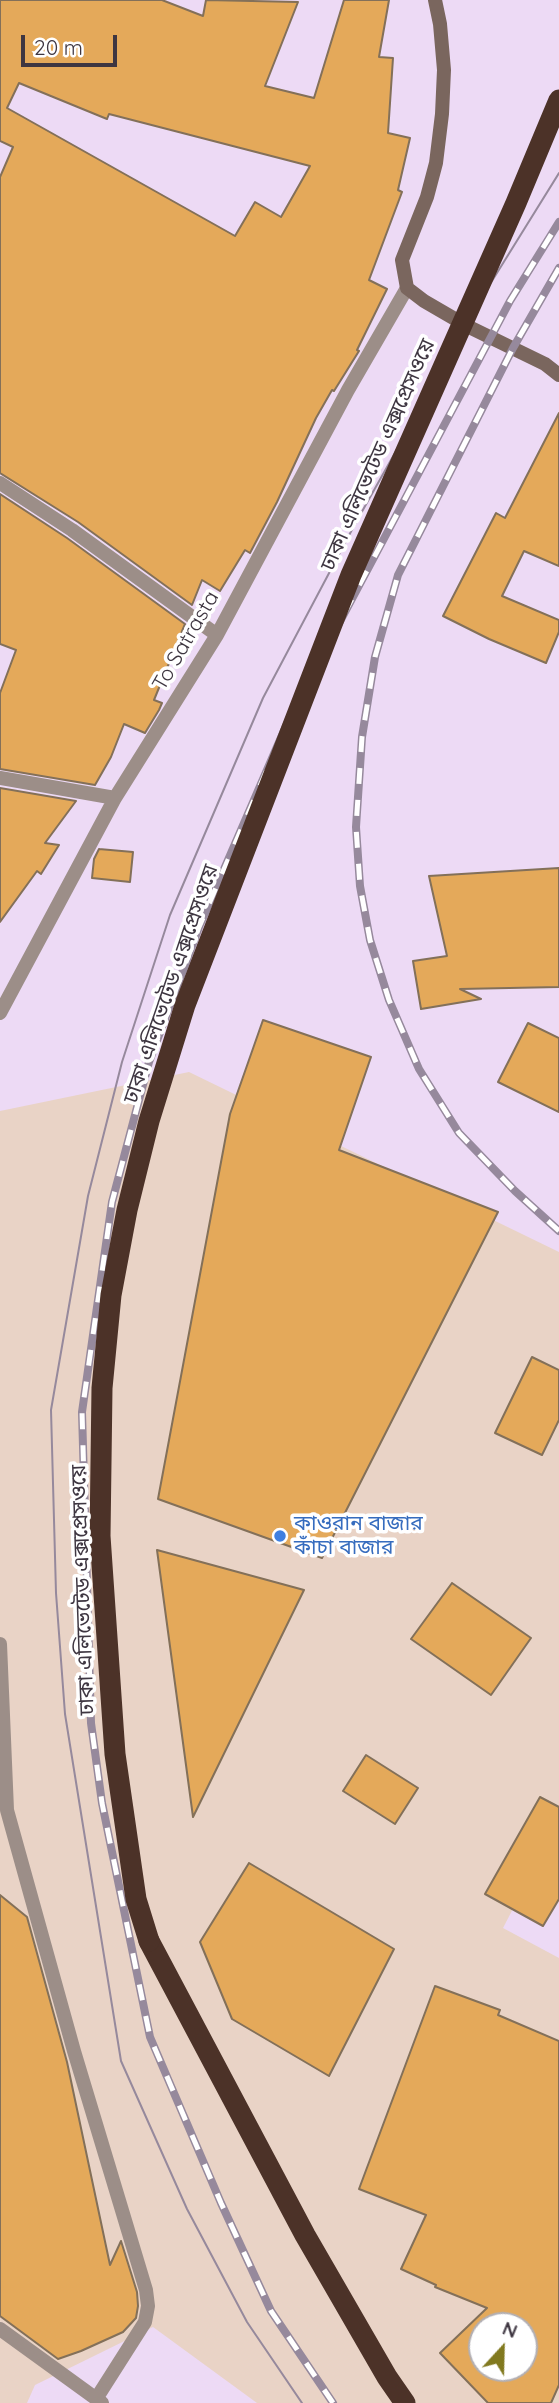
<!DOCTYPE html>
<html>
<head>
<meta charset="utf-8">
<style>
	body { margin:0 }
	#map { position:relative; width:559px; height:2403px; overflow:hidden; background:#eddaf5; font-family:Quicksand,sans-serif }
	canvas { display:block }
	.north { position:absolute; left:468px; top:2312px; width:70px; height:70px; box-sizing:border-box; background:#fff; border:2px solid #b2afb3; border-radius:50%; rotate:22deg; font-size:19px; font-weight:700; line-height:28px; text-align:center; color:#3e3641 }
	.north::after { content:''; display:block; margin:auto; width:24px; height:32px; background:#81791f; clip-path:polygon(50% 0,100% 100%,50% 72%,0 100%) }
	.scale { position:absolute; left:21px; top:35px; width:96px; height:32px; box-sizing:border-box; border:4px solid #3e3641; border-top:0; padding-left:9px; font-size:21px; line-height:24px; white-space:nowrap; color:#3e3641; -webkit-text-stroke:5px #fff; paint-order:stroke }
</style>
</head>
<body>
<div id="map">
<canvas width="559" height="2403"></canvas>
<div class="north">N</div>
<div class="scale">20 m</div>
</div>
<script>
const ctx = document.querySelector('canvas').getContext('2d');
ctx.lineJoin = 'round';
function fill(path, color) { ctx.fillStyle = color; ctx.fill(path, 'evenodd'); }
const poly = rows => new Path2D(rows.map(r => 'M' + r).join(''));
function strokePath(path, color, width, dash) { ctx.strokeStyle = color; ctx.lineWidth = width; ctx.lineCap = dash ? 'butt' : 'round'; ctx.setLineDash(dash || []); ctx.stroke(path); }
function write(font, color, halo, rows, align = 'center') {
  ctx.font = font + ' Quicksand,"Noto Sans Bengali",sans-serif'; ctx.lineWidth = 7; ctx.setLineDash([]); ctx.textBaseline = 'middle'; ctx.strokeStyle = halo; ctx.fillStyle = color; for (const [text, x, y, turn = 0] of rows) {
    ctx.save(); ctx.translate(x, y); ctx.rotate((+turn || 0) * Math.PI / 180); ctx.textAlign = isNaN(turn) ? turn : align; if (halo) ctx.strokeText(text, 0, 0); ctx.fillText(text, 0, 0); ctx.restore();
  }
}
fill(poly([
	[189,1072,559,1252,559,1820,503,1928,559,1958,559,2403,257,2403,153,2327,35,2385,27,2403,0,2403,0,1111],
	[482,2326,524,2326,524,2368,482,2368]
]), '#e9d3c6');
const building = poly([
	[0,0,162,0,203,16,206,0,298,2,265,86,314,98,344,0,389,0,379,57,393,58,388,133,410,138,398,190,402,192,369,280,387,289,357,350,359,351,334,391,332,390,316,418,277,502,250,553,245,550,220,591,202,580,192,605,78,522,0,473,0,177,13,147,0,141,0,0],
	[19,83,107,119,109,114,310,166,281,217,255,202,235,236,7,108,19,83],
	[559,413,559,566,524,551,502,596,559,620,559,632,546,663,489,639,443,616,496,513,505,518,559,413],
	[0,494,67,538,185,624,154,700,162,703,159,710,145,733,124,724,111,757,95,785,0,769,0,693,16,650,0,644,0,494],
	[0,788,76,801,45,843,59,845,41,874,37,871,0,922,0,788],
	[99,849,133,852,130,882,92,878,94,859,99,849],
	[559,868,559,987,460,989,481,999,421,1009,413,961,447,956,429,876,559,868],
	[263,1020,371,1057,339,1150,498,1212,322,1558,158,1499,230,1114,263,1020],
	[528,1023,559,1038,559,1112,498,1082,528,1023],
	[532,1357,559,1370,559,1420,542,1455,495,1433,532,1357],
	[157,1550,304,1590,193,1817,157,1550],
	[452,1583,531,1638,491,1695,411,1639,452,1583],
	[366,1755,418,1788,395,1824,343,1791,366,1755],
	[540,1797,559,1807,559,1899,543,1926,485,1894,540,1797],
	[249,1863,394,1949,329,2076,232,2019,200,1942,249,1863],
	[0,1895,27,1917,67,2062,110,2265,121,2241,137,2292,138,2306,136,2318,123,2332,81,2351,58,2359,0,2316,0,1895],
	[435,1986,500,2010,498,2015,559,2041,559,2385,551,2403,488,2403,440,2353,487,2308,435,2287,436,2285,401,2269,426,2215,359,2189,435,1986],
	[482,2326,524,2326,524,2368,482,2368,482,2326]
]);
fill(building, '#e4a95a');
strokePath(building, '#837059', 2);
strokePath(poly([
	[0,483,72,530,217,635],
	[0,778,115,798],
	[0,1013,115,798,217,635,348,390,407,288],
	[0,1644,7,1810,74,2051,146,2290,148,2306,145,2322,96,2399],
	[0,2329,102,2403]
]), '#9c8e88', 14);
strokePath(poly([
	[435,0,440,24,444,70,442,114,436,163,427,197,402,260,407,288,424,301,467,326,545,364,559,375]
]), '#7a665e', 14);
strokePath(poly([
	[149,1941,305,2235,387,2377,405,2403]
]), '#4c3228', 21);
strokePath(poly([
	[302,2403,247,2322,187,2209,121,2061,65,1714,56,1593,51,1410,88,1196,122,1062,170,915,263,698,355,524,487,289,559,173]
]), '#96899c', 2);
const rail = poly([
	[559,268,513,348,398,575,375,657,362,737,356,827,360,886,370,940,389,1000,419,1069,459,1133,515,1191,559,1231],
	[333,2403,271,2311,221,2203,150,2037,102,1803,91,1723,82,1412,112,1202,149,1062,199,927,292,712,510,301,559,222]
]);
strokePath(rail, '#96899c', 8);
strokePath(rail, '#fff', 5, [16]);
strokePath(poly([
	[149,1941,136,1899,115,1754,100,1536,102,1388,111,1295,127,1210,149,1121,185,1005,351,575,516,203,559,100]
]), '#4c3228', 21);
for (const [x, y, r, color] of [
	[280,1536,7,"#3f7fe0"]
]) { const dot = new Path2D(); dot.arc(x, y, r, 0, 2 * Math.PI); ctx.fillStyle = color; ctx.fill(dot); strokePath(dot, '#fff', 2.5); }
write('21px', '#3e3641', '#fff', [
	["ঢাকা এলিভেটেড এক্সপ্রেসওয়ে",378,455,-66],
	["To Satrasta",186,641,-60],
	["ঢাকা এলিভেটেড এক্সপ্রেসওয়ে",171,984,-71],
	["ঢাকা এলিভেটেড এক্সপ্রেসওয়ে",83,1590,-92]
]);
write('21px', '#366cbe', '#fff', [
	["কাওরান বাজার",294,1524],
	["কাঁচা বাজার",294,1548]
], 'left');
</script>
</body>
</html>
